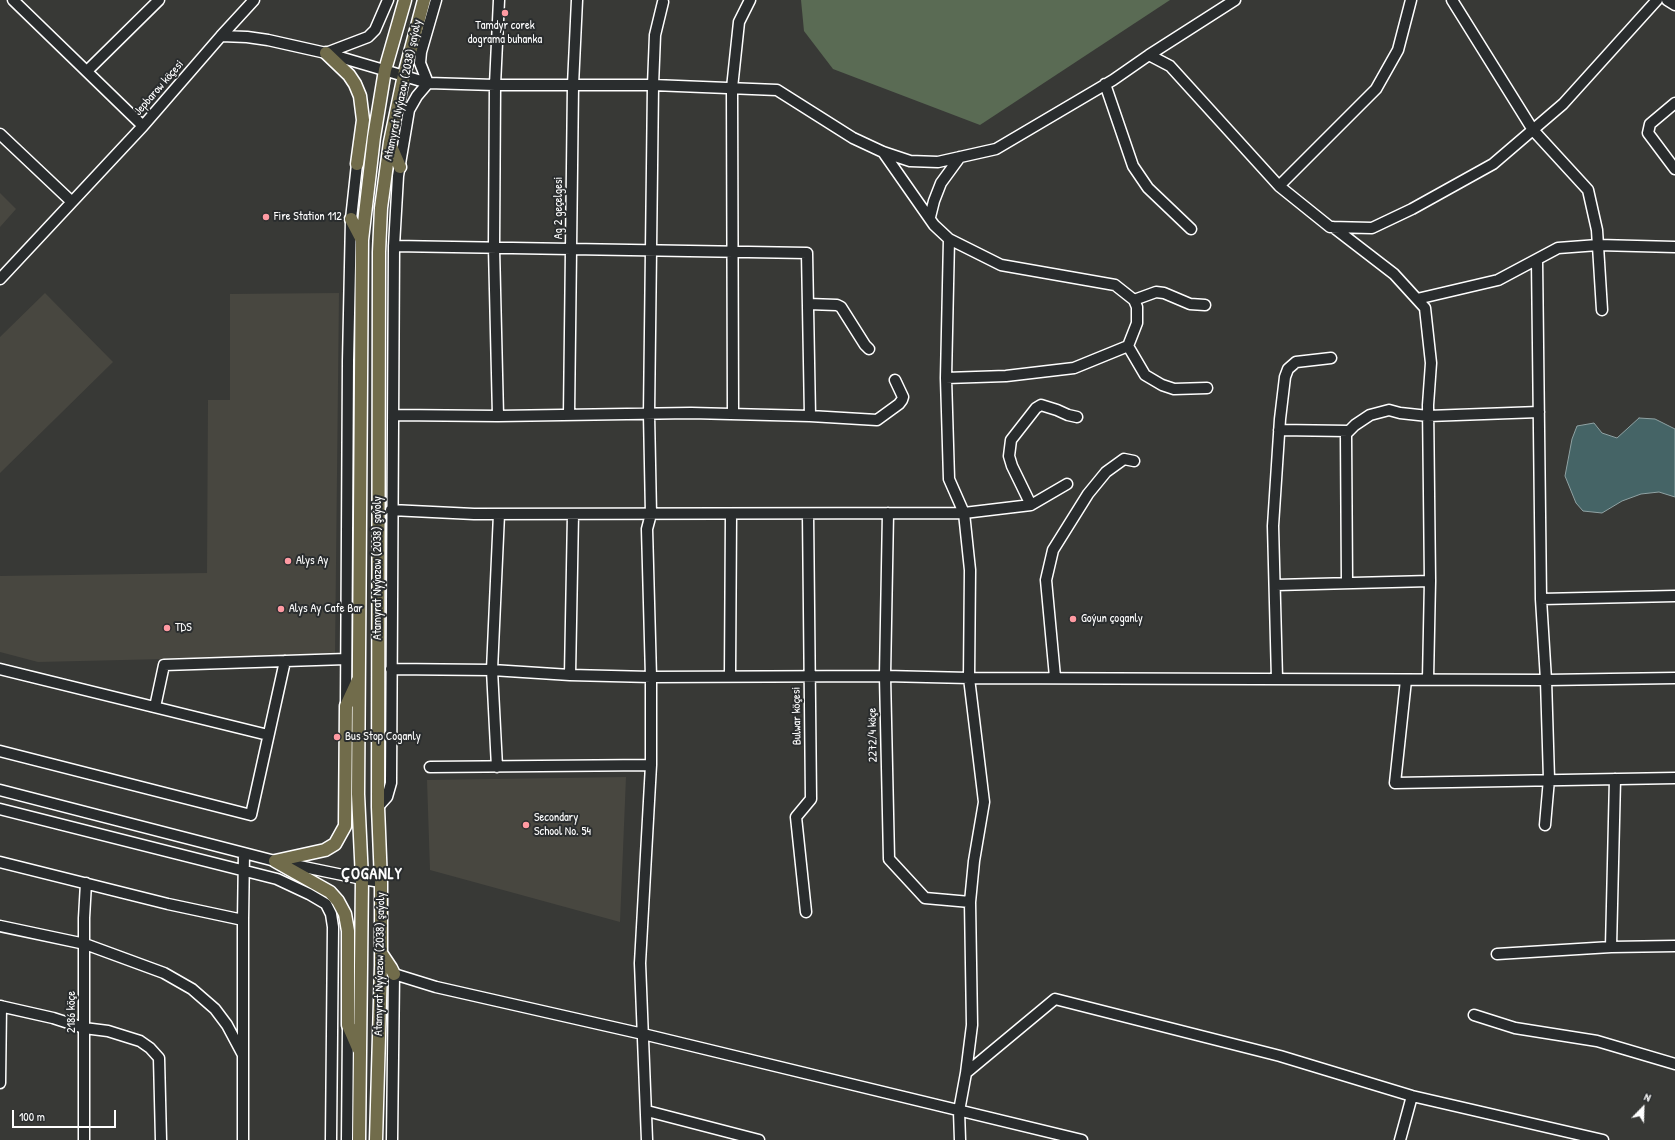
<!DOCTYPE html>
<html>
<head>
<meta charset="utf-8">
<style>
	body { margin:0 }
	#map { position:relative; width:1675px; height:1140px; overflow:hidden; background:#383936; font-family:"Patrick Hand",sans-serif }
	canvas { display:block }
	.north { position:absolute; left:1623px; top:1088px; width:40px; height:40px; -webkit-text-stroke:3px #2a2d2e; paint-order:stroke; rotate:23deg; font-size:11px; font-weight:700; line-height:16px; text-align:center; color:#fff }
	.north::after { content:''; display:block; margin:auto; width:14px; height:18px; background:#fff; clip-path:polygon(50% 0,100% 100%,50% 72%,0 100%) }
	.scale { position:absolute; left:12px; top:1110px; width:104px; height:18px; box-sizing:border-box; border:2px solid #fff; border-top:0; padding-left:5px; font-size:12px; line-height:14px; white-space:nowrap; color:#fff; -webkit-text-stroke:3px #2a2d2e; paint-order:stroke }
</style>
</head>
<body>
<div id="map">
<canvas width="1675" height="1140"></canvas>
<div class="north">N</div>
<div class="scale">100 m</div>
</div>
<script>
const ctx = document.querySelector('canvas').getContext('2d');
ctx.lineJoin = 'round';
function fill(path, color) { ctx.fillStyle = color; ctx.fill(path, 'evenodd'); }
const poly = rows => new Path2D(rows.map(r => 'M' + r).join(''));
function strokePath(path, color, width, dash) { ctx.strokeStyle = color; ctx.lineWidth = width; ctx.lineCap = dash ? 'butt' : 'round'; ctx.setLineDash(dash || []); ctx.stroke(path); }
function write(font, color, halo, rows, align = 'center') {
  ctx.font = font + ' "Patrick Hand",sans-serif'; ctx.lineWidth = 4; ctx.setLineDash([]); ctx.textBaseline = 'middle'; ctx.strokeStyle = halo; ctx.fillStyle = color; for (const [text, x, y, turn = 0] of rows) {
    ctx.save(); ctx.translate(x, y); ctx.rotate((+turn || 0) * Math.PI / 180); ctx.textAlign = isNaN(turn) ? turn : align; if (halo) ctx.strokeText(text, 0, 0); ctx.fillText(text, 0, 0); ctx.restore();
  }
}
fill(poly([
	[0,193,16,209,0,227],
	[45,293,113,362,0,473,0,337],
	[339,293,335,655,38,662,0,652,0,576,207,573,208,400,230,400,230,294],
	[626,777,620,922,430,870,427,780]
]), '#484740');
fill(poly([
	[801,0,1170,0,980,125,833,69,804,31]
]), '#5a6b54');
const water = poly([
	[1639,418,1655,419,1675,429,1675,497,1659,492,1641,494,1622,501,1602,513,1583,511,1576,503,1565,476,1572,439,1577,426,1594,423,1602,433,1617,438,1639,418]
]);
fill(water, '#456466');
strokePath(water, '#8fa2a3', 1);
const minor = poly([
	[13,0,143,126],
	[1452,0,1533,130,1588,190,1597,230,1602,310],
	[1667,0,1675,5],
	[221,36,254,0],
	[326,53,368,37,375,30,388,0],
	[1149,55,1235,0],
	[87,71,159,0],
	[1105,84,1133,166,1148,188,1191,229],
	[1675,103,1650,124,1648,133,1675,169],
	[0,134,72,202],
	[883,152,934,225,949,239,1001,265,1115,285,1134,300,1137,307,1137,323,1128,346,1145,375,1162,385,1174,389,1207,388],
	[1279,186,1376,89,1398,50,1411,0],
	[930,217,934,201,941,183,960,157],
	[1333,227,1394,274,1425,308,1431,363,1428,405,1430,581,1428,679],
	[949,239,946,378,949,479,964,513,970,570,969,678,984,802,974,861,970,902,972,1025,966,1073],
	[394,246,807,253,810,416],
	[1537,260,1541,599,1546,680,1549,779,1545,825],
	[0,279,143,126,221,36,247,37,268,40,326,53,428,83,495,85,653,85,777,90,853,138,883,152,910,161,938,162,996,149,1113,80,1149,55,1170,66,1279,186,1330,227,1372,228,1412,209,1493,164,1563,104,1657,0],
	[1417,299,1498,280,1558,248,1598,245,1675,247],
	[1134,300,1156,292,1164,293,1190,304,1205,305],
	[808,304,837,305,841,307,865,345,869,349],
	[946,378,1006,376,1074,368,1128,346],
	[733,414,732,88,739,22,750,0],
	[393,415,498,416,691,413,810,416,877,420,899,404,902,400,903,397,895,380],
	[569,415,573,85,577,0],
	[498,416,494,248,495,85,499,0],
	[1279,430,1349,431],
	[1031,505,1012,466,1009,456,1011,440,1036,408,1041,405,1057,410,1068,415,1077,417],
	[391,510,474,514,964,513,1031,505,1067,484],
	[888,513,885,676,889,859,925,898,970,902],
	[1347,583,1346,434,1355,425,1370,415,1389,410,1400,413,1428,416,1539,412],
	[1276,585,1430,581],
	[1541,599,1675,596],
	[0,669,268,735],
	[391,669,492,670,570,675,651,677,885,676,969,678,1546,680,1675,678],
	[570,675,573,514],
	[730,675,731,514],
	[1055,677,1046,580,1053,550,1088,494,1106,472,1124,459,1134,461],
	[1277,679,1273,526,1280,419,1285,377,1288,369,1296,362,1331,358],
	[1406,680,1395,783,1675,778],
	[346,706,348,361,351,219,357,164],
	[155,707,164,665,346,659],
	[0,751,251,815,285,661],
	[430,767,651,765],
	[497,767,492,670,499,514],
	[0,790,275,861,362,879,381,882],
	[378,807,387,797,391,783,394,246,398,176,409,110,417,96,428,83,420,63,421,52,436,0],
	[0,809,277,879,309,894,326,904,331,914,333,927,331,1140],
	[0,862,168,904,243,920,243,1140],
	[806,912,796,817,811,799,808,514],
	[243,920,244,853],
	[0,926,85,944,164,973,192,989,215,1009,227,1025,243,1055],
	[1611,947,1615,779],
	[1497,954,1611,947,1675,946],
	[0,1006,53,1018,84,1028,108,1031,140,1041,150,1048,159,1058,161,1140],
	[1474,1015,1515,1028,1597,1041,1675,1064],
	[0,1083,1,1006],
	[647,1111,759,1140],
	[84,1140,84,918,86,883],
	[347,1140,348,1027],
	[392,1140,394,974,436,987,643,1034,1082,1140],
	[647,1140,640,963,651,765,651,677,647,529,651,514,649,414,653,85,655,35,663,2],
	[960,1140,959,1111,966,1073,1055,999,1280,1056,1412,1096,1603,1140],
	[1400,1140,1412,1096]
]);
const major = poly([
	[326,53,349,75,355,84,360,96,363,120,357,164],
	[390,144,400,167],
	[351,219,362,240],
	[275,861,325,850,335,844,345,826,346,706,358,680],
	[275,861,330,892,338,901,345,914,348,931,348,1025,358,1048],
	[381,953,391,968,394,974],
	[359,1140,362,879,358,794,362,240,374,137,385,70,405,0],
	[376,1140,381,966,381,882,378,807,379,252,381,208,390,142,404,75,424,0]
]);
strokePath(minor, '#fff', 13);
strokePath(major, '#fff', 15);
strokePath(minor, '#2a2d2e', 10);
strokePath(major, '#716c4b', 12);
for (const [x, y, r, color] of [
	[505,13,4,"#ff9aa2"],
	[266,217,4,"#ff9aa2"],
	[288,561,4,"#ff9aa2"],
	[281,609,4,"#ff9aa2"],
	[1073,619,4,"#ff9aa2"],
	[167,628,4,"#ff9aa2"],
	[337,737,4,"#ff9aa2"],
	[526,825,4,"#ff9aa2"]
]) { const dot = new Path2D(); dot.arc(x, y, r, 0, 2 * Math.PI); ctx.fillStyle = color; ctx.fill(dot); strokePath(dot, '#2a2d2e', 1.5); }
write('12px', '#fff', '#2a2d2e', [
	["Tamdyr corek",505,26,"center"],
	["dograma buhanka",505,40,"center"],
	["Fire Station 112",274,217],
	["Alys Ay",296,561],
	["Alys Ay Cafe Bar",289,609],
	["Goýun çoganly",1081,619],
	["TDS",175,628],
	["Bus Stop Coganly",345,737],
	["Secondary",534,818],
	["School No. 54",534,832]
], 'left');
write('12px', '#fff', '#2a2d2e', [
	["Jepbarow köçesi",159,88,-49],
	["Atamyrat Nyýazow (2038) şaýoly",403,90,-78],
	["Ag 2 geçelgesi",559,208,-90],
	["Atamyrat Nyýazow (2038) şaýoly",378,568,-90],
	["Bulwar köçesi",797,716,-91],
	["2272/4 köçe",873,735,-91],
	["Atamyrat Nyýazow (2038) şaýoly",380,964,-89],
	["2186 köçe",72,1012,-90]
]);
ctx.letterSpacing = '1px';
write('bold 16px', '#fff', '#2a2d2e', [
	["ÇOGANLY",372,875]
]);
ctx.letterSpacing = '0px';
</script>
</body>
</html>
